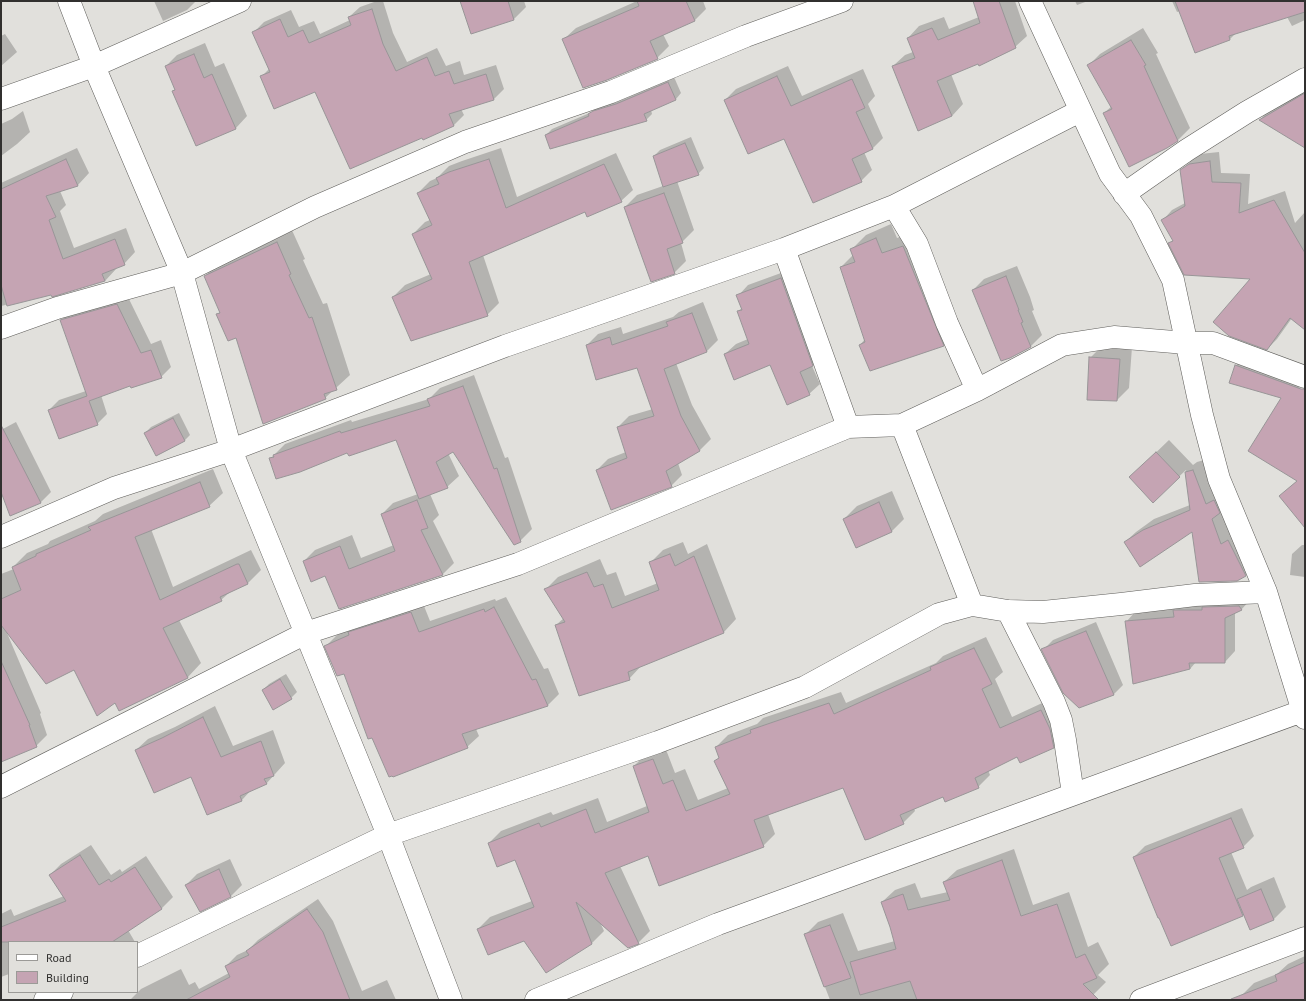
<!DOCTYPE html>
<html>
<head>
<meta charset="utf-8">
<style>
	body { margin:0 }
	#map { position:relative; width:1306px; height:1001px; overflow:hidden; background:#e1e0dc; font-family:"PT Sans",sans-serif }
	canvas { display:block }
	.frame { position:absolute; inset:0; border:2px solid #31302f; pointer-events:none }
	.legend { position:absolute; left:8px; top:941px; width:130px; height:52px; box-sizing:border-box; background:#e1e0dc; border:1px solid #9b9a97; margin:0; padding:5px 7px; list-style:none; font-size:12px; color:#31302f }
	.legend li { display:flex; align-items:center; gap:8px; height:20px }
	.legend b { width:20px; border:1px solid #9b9a97 }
</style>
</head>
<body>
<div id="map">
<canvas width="1306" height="1001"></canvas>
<div class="frame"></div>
<ul class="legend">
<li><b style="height:5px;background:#fff"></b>Road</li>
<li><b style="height:11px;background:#c5a4b3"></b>Building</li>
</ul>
</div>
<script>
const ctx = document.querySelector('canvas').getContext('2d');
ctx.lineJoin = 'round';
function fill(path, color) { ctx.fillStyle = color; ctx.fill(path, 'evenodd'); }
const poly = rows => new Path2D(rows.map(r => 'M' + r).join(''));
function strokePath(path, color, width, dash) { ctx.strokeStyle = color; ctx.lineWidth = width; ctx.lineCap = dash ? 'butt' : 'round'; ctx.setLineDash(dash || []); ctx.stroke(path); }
fill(poly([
	[154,1,196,1,187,10,163,21],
	[377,1,383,1,393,33,407,62,437,48,446,66,460,61,464,75,496,65,504,89,494,99,461,109,464,115,454,125,261,77,270,68,254,32,264,22,291,10,299,27,314,21,320,34,350,20,349,17,360,7],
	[461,1,524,1,526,7,514,19,471,33],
	[637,1,703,1,706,9,694,21,663,34,669,46,657,58,564,39,576,28],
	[974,1,1015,1,1027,36,1015,47,951,74,963,104,952,116,918,129,893,66,905,55,913,52,908,38,919,26,944,17,949,29,979,17],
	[1075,1,1088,1,1077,5],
	[1172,1,1305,1,1305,20,1292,26,1287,17,1237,32,1230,39,1195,52,1180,11,1177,12],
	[1143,28,1158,53,1156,54,1190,128,1178,140,1104,113,1112,106,1088,66,1100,54],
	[5,34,17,52,1,66,1,36],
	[205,43,215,67,224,63,247,116,236,128,197,145,173,91,176,89,166,66,177,55],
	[788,66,802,96,863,69,875,96,868,104,883,138,872,149,864,152,872,170,861,181,784,137,725,100,736,89],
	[674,77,681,93,676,99,651,110,652,114,646,120,546,135,552,129,592,112,596,108],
	[1305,90,1305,147,1260,120,1269,110],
	[23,111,30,132,17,144,1,156,1,124,12,119],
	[691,137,704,168,698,174,677,181,694,230,681,243,686,261,674,273,625,207,637,195,663,186,654,156,660,150],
	[77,148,89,173,78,185,60,191,66,205,60,211,74,248,126,228,135,252,124,264,115,267,116,269,105,281,52,295,52,294,1,306,1,183],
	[501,148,517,197,616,153,633,190,621,201,586,211,483,255,499,303,487,315,393,297,405,285,431,274,413,234,425,222,430,220,418,193,430,181,437,178,449,166,462,161],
	[1219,152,1221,173,1250,174,1248,204,1285,191,1295,223,1305,212,1305,329,1292,318,1277,339,1267,349,1253,278,1170,243,1174,239,1163,220,1172,210,1185,203,1181,171,1191,161,1200,154],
	[891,224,897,238,918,231,958,330,943,345,860,345,865,339,841,267,853,255,851,250,866,235],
	[291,228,305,259,303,260,323,304,327,303,350,375,325,398,236,337,218,314,220,312,205,276,219,262],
	[1017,266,1030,297,1034,310,1032,311,1042,335,1031,346,1009,358,973,290,984,279],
	[792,269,823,355,812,366,820,384,809,394,771,364,725,354,736,344,748,339,738,311,742,308,738,296,748,285],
	[127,295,151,344,161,340,171,367,161,377,131,384,101,395,107,414,97,424,49,410,59,400,86,391,61,320,71,311],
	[703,302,718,340,707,351,676,363,692,405,711,439,700,450,678,463,682,475,671,486,597,470,608,459,626,452,618,427,629,416,653,409,638,367,587,345,598,334,621,327,623,334,673,317,679,312],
	[1103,345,1132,347,1129,388,1117,400,1088,399,1090,358],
	[1242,359,1301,381,1298,394,1305,401,1305,526,1281,496,1298,480,1285,398,1231,382,1236,365],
	[474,375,505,458,508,457,532,529,520,541,453,450,448,453,459,476,447,487,430,494,439,515,433,521,454,563,443,574,339,608,325,575,304,561,315,550,352,535,361,558,394,545,382,514,393,503,418,494,397,439,348,452,270,459,285,444,351,420,352,422,429,399,440,388],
	[179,413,190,435,184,441,145,433,151,427],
	[16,422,51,492,40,503,1,489,1,430],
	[1169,440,1193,465,1197,462,1204,460,1256,565,1245,575,1193,530,1125,542,1136,532,1154,519,1190,505,1186,470,1153,501,1143,465],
	[213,469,223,493,209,506,151,529,173,587,251,550,261,570,248,583,230,592,221,600,179,620,201,663,188,677,120,710,115,701,75,669,7,633,41,713,40,714,47,735,36,746,1,757,1,574,14,569,13,567,27,553,48,544,50,541,95,521,103,514],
	[892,491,904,519,892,531,857,546,844,519,857,506],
	[683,542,688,554,707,544,736,619,724,632,642,665,629,679,556,625,564,618,545,590,558,577,600,559,607,575,616,572,625,596,658,583,650,563,663,550],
	[1302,545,1305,545,1305,577,1290,575,1292,554],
	[506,597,544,669,548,668,559,694,548,705,476,729,479,736,467,747,344,673,326,646,337,635,422,601,430,621,495,599,496,601],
	[1251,599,1241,610,1235,612,1235,651,1225,662,1196,662,1190,669,1126,622,1136,611],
	[1096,622,1123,685,1113,695,1043,650,1053,640],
	[986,637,1003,672,995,679,1012,717,1053,698,1065,735,1053,747,1018,756,988,770,990,775,978,787,943,795,914,808,915,811,903,823,843,786,768,814,775,834,763,846,648,855,620,866,650,931,638,943,600,922,604,931,592,943,546,972,525,940,478,929,490,917,532,901,516,858,489,843,501,831,551,812,553,815,598,798,607,822,647,806,634,766,646,754,665,747,675,773,685,769,698,800,728,788,715,761,720,757,716,747,728,735,757,724,763,718,841,692,846,703,936,663,943,656],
	[286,674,297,692,291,698,263,690,269,684],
	[215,706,233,746,273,730,285,763,266,784,252,789,242,800,191,775,136,750,148,739,175,727],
	[1242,808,1254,836,1243,847,1231,852,1247,890,1251,887,1274,877,1286,907,1274,919,1251,929,1244,913,1242,915,1134,857,1145,846],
	[91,845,111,875,120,869,122,872,146,856,173,897,162,908,128,930,135,942,9,942,9,974,1,977,1,914,11,909,14,916,64,896,50,875,61,864],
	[1014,849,1033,905,1069,892,1088,947,1098,942,1109,964,1098,975,1106,982,1094,994,1081,1000,830,1000,805,935,818,922,843,913,858,951,895,941,882,902,895,890,915,883,921,898,948,892,944,882,957,870],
	[230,859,242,885,231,896,200,910,186,885,197,874],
	[318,899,333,921,362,991,387,980,396,1000,130,1000,141,989,181,969,189,985,195,982,199,989,229,973,226,966,237,955,248,950,258,940],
	[1305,956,1305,1000,1244,1000,1242,995,1254,983,1277,974,1288,964]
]), '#0003');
const building = poly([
	[460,1,508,1,514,20,471,34,460,1],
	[637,1,686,1,695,21,650,41,658,59,607,80,583,88,562,39,639,6,637,1],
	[973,1,999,1,1016,48,979,66,978,64,937,81,952,116,918,131,892,66,915,58,907,38,932,28,938,40,980,23,973,1],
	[1175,1,1305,1,1305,12,1229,36,1230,40,1195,53,1175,1],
	[372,9,383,44,396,71,427,57,435,76,449,71,454,84,486,74,494,100,449,114,454,126,423,140,422,138,350,169,315,92,274,109,260,76,270,72,252,32,280,19,288,37,303,30,309,43,351,25,348,17,372,9],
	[1131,40,1146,65,1144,66,1178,141,1167,148,1129,167,1103,113,1112,109,1087,65,1131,40],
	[194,54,204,78,212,74,236,129,196,146,172,91,175,90,165,66,194,54],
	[777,76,791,106,852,79,865,108,856,112,873,149,852,159,862,182,813,203,784,139,748,154,724,100,777,76],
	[668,82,676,100,644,114,647,121,550,149,545,135,589,116,588,114,593,111,616,104,668,82],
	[1305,93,1305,148,1259,120,1305,93],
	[685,143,699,175,663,187,653,156,685,143],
	[66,159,78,186,46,196,56,217,49,220,63,259,115,239,125,265,102,274,105,281,52,297,51,295,7,306,1,285,1,189,66,159],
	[489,159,506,208,604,164,622,202,587,217,585,212,469,262,488,316,411,341,392,297,432,279,412,234,432,225,417,193,439,184,436,178,449,172,489,159],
	[1210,161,1212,182,1241,183,1239,213,1274,200,1305,253,1305,330,1290,318,1267,350,1229,336,1213,322,1250,279,1184,275,1168,243,1173,241,1161,220,1185,206,1180,170,1189,164,1210,161],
	[664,193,683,243,667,249,675,274,651,282,624,207,664,193],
	[876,238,882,253,903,246,944,346,870,371,859,345,865,342,840,267,855,262,850,249,876,238],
	[277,242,291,274,289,275,309,318,312,317,337,390,324,394,326,399,263,424,236,338,228,341,216,314,220,313,204,276,277,242],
	[1006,276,1019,310,1018,310,1023,322,1021,323,1031,347,1010,358,1001,361,972,290,1006,276],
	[781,278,813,366,800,372,810,395,787,405,770,365,734,380,724,354,749,344,737,311,742,310,736,295,781,278],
	[117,304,141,353,151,350,162,378,131,388,130,386,89,401,98,425,59,439,48,410,87,396,60,320,117,304],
	[692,313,707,352,664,369,681,416,700,451,666,471,672,487,611,510,596,470,627,458,617,427,654,416,637,368,596,380,586,345,610,337,612,345,668,326,666,322,692,313],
	[1089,357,1120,359,1117,401,1087,400,1089,357],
	[1235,365,1301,389,1305,389,1305,528,1279,496,1297,481,1248,451,1281,398,1229,383,1235,365],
	[463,386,494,469,497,468,521,542,514,545,453,452,436,462,448,488,419,499,396,440,349,456,347,453,300,472,276,479,269,458,274,457,273,455,340,431,341,433,430,406,427,399,463,386],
	[173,418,185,441,156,456,144,433,173,418],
	[1,425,41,503,10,516,1,492,1,425],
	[1156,452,1180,477,1153,503,1129,477,1156,452],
	[1193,470,1206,504,1214,500,1220,513,1212,519,1221,544,1228,540,1246,576,1237,581,1199,582,1192,532,1140,567,1124,542,1143,530,1190,510,1185,472,1193,470],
	[200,482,210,507,135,537,160,600,237,564,239,564,248,584,220,597,222,601,163,628,188,678,119,711,115,703,97,716,74,670,46,684,1,625,1,599,21,590,12,567,36,556,36,554,91,530,88,527,200,482],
	[417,500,428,528,421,530,443,575,339,609,325,576,311,582,303,561,340,546,349,569,395,551,381,514,417,500],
	[879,502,892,532,856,548,843,519,879,502],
	[670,554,675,566,694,556,724,633,628,672,630,680,579,696,555,625,565,622,544,589,587,572,594,587,603,584,612,608,659,590,649,562,670,554],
	[1239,606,1242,610,1225,618,1225,663,1189,663,1190,669,1133,684,1125,621,1174,617,1173,610,1202,610,1202,607,1239,606],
	[494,607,532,680,536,679,548,706,462,734,468,748,393,777,392,776,389,777,372,738,368,739,344,674,337,676,324,646,349,635,348,632,411,612,419,632,484,609,485,612,494,607],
	[1086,631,1114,695,1079,708,1063,693,1041,649,1086,631],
	[974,648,992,684,982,689,1000,728,1041,710,1050,729,1054,748,1020,763,1017,757,975,778,979,788,945,802,943,797,900,815,904,824,869,839,865,840,843,788,754,820,764,847,659,886,648,856,605,873,639,944,628,948,576,902,592,944,546,973,524,941,488,955,477,929,534,907,515,860,497,867,488,843,539,823,541,827,586,809,595,833,649,812,633,766,653,759,663,784,673,780,686,811,730,794,714,761,719,758,715,747,751,733,750,730,829,703,834,714,931,670,930,667,974,648],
	[1,661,30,725,29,725,37,747,1,762,1,661],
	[280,679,292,699,273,710,262,690,280,679],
	[203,717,221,757,261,741,274,776,264,779,267,784,240,796,242,801,207,815,191,777,154,793,135,750,162,738,203,717],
	[1231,818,1244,848,1219,858,1243,916,1171,946,1159,918,1158,918,1133,857,1231,818],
	[80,855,99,885,109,879,111,882,135,867,162,909,112,942,1,942,1,927,66,901,49,875,80,855],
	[1002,860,1021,916,1057,904,1076,958,1085,954,1097,978,1083,984,1099,1000,917,1000,910,981,860,995,850,962,896,949,890,927,881,902,903,894,908,910,950,900,943,882,1002,860],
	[219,869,231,897,200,912,185,885,219,869],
	[1261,889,1274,920,1250,930,1237,899,1261,889],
	[307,909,323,932,350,1000,186,1000,230,977,225,966,249,955,246,951,307,909],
	[830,925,851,978,824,987,804,934,830,925],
	[1305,962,1305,1000,1232,1000,1231,999,1277,981,1275,975,1305,962]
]);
fill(building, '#c5a4b3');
strokePath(building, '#989597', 1);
const minor = poly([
	[69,1,94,66,182,273,231,450,388,835,451,1000],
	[1030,1,1110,174,1141,216,1173,280,1202,415,1219,479,1266,592,1305,718],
	[1,99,94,66,240,1],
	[1124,194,1187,150,1247,112,1305,79],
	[894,206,917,244,947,323,977,390],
	[784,249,848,427],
	[1,328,57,308,182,273,315,207,465,142,611,92,746,36,842,1],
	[902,425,972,605],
	[1,537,114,488,231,450,505,346,784,249,894,206,1080,111],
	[1008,611,1054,702,1061,720,1065,740,1073,794],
	[1,787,306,633,518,564,848,427,902,425,977,390,1062,345,1114,337,1186,343,1213,343,1305,377],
	[137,956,388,835,658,742,805,687,939,614,972,605,1008,611,1043,612,1121,604,1195,595,1266,592],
	[45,1000,62,992],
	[536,1000,718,924,1305,710],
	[1141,1000,1305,938]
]);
strokePath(minor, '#5f5e5b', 23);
strokePath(minor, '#fff', 22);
</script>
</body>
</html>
